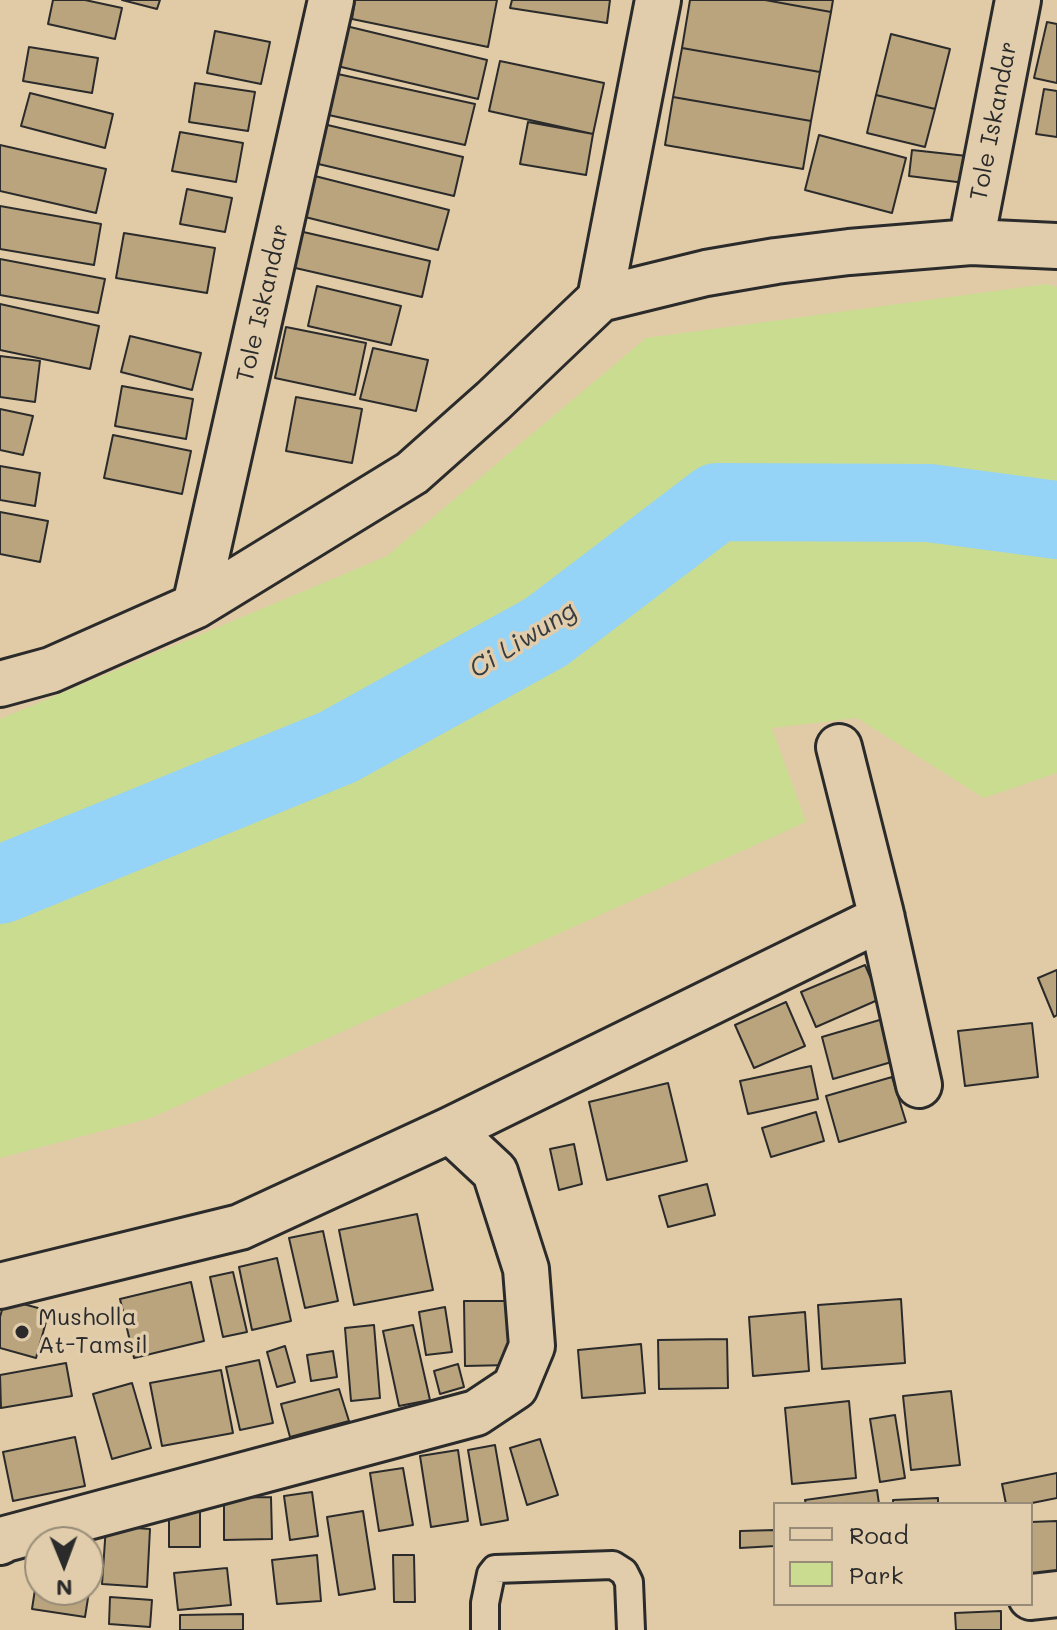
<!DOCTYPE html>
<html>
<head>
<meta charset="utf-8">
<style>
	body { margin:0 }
	#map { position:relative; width:1057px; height:1630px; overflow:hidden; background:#e0cba6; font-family:Mali,sans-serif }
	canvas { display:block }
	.legend { position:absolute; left:773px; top:1502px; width:260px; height:104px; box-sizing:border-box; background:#e1cdab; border:2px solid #988c78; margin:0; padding:10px 14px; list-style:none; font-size:24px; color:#2b2b2b }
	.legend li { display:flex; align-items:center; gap:16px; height:40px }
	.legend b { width:40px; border:2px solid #988c78 }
	.north { position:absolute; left:24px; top:1526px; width:80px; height:80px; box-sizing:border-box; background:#e1cdab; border:2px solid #988c78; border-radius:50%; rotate:179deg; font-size:22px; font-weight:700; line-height:32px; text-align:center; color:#2b2b2b }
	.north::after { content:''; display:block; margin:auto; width:28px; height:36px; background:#2b2b2b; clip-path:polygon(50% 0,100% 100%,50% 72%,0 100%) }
</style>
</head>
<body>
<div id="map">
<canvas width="1057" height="1630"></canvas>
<ul class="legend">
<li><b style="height:10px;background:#e1cdab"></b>Road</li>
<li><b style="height:22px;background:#cadc90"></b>Park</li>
</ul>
<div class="north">N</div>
</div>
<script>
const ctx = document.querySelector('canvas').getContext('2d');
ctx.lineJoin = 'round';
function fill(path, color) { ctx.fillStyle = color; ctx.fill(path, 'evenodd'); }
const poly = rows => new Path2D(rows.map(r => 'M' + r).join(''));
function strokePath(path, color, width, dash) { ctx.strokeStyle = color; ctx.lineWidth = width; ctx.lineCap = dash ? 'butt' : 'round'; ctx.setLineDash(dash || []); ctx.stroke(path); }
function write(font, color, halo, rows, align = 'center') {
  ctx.font = font + ' Mali,sans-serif'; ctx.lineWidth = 7; ctx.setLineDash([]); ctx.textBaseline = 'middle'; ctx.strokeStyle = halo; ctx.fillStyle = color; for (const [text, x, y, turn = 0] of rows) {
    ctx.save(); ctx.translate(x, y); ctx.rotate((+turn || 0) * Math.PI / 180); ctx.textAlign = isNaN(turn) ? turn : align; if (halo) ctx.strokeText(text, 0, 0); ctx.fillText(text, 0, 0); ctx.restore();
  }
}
fill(poly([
	[1047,284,1057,287,1057,773,984,798,857,718,772,728,806,822,151,1118,0,1158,0,719,387,556,646,338]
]), '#cadc90');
strokePath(poly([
	[0,885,338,747,546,632,717,502,929,503,1057,520]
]), '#95d3f7', 78);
const building = poly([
	[53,0,85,0,122,8,115,39,48,24,53,0],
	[122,0,160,0,157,9,122,0],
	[355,0,497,0,488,47,352,19,355,0],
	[512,0,610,0,607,23,510,8,512,0],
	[690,0,765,0,831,12,820,72,682,48,690,0],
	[765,0,833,0,831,12,765,0],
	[1047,22,1057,24,1057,83,1034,78,1047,22],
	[346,26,487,60,478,99,337,66,346,26],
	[215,31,270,42,261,84,207,73,215,31],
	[891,34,950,49,935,109,876,95,891,34],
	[29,47,98,58,92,93,23,81,29,47],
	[682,48,820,72,811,121,673,97,682,48],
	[500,61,604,83,593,134,489,111,500,61],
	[324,71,475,104,465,145,315,112,324,71],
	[195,83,255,92,248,131,189,122,195,83],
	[1044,89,1057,91,1057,137,1036,134,1044,89],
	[30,93,113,114,105,148,21,126,30,93],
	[876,95,935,109,925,147,867,133,876,95],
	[673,97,811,121,803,169,665,145,673,97],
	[528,122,593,134,586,175,520,164,528,122],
	[319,123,463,157,454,196,310,162,319,123],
	[180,132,243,143,236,182,172,171,180,132],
	[819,135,906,158,892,213,805,190,819,135],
	[0,145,106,169,96,213,0,191,0,145],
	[912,150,967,156,965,183,909,176,912,150],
	[303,173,449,210,438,250,293,214,303,173],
	[187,189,232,198,225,232,180,224,187,189],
	[0,206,101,224,94,265,0,249,0,206],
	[299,231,430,261,422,297,291,267,299,231],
	[124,233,215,248,207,293,116,278,124,233],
	[0,259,105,279,98,313,0,295,0,259],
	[317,286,401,306,391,345,308,326,317,286],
	[0,304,99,326,90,369,0,350,0,304],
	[286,327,366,343,355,395,275,378,286,327],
	[130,336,201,353,192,390,121,372,130,336],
	[373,348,428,360,416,411,360,399,373,348],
	[0,356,40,361,35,402,0,397,0,356],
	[122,386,193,399,186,439,115,426,122,386],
	[296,397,362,409,352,463,286,451,296,397],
	[0,409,33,416,23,455,0,450,0,409],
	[113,435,191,451,182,494,104,478,113,435],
	[0,466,40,473,35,506,0,500,0,466],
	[0,512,48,521,40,562,0,554,0,512],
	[865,965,880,999,816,1027,801,992,865,965],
	[1057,970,1057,1015,1054,1017,1038,978,1057,970],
	[786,1002,805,1046,754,1068,735,1025,786,1002],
	[883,1019,895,1061,833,1079,822,1037,883,1019],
	[1032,1023,1038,1077,965,1086,958,1031,1032,1023],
	[811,1066,818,1099,748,1114,740,1081,811,1066],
	[892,1077,906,1122,839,1142,826,1096,892,1077],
	[668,1083,687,1161,607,1180,589,1102,668,1083],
	[816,1112,824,1141,771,1157,762,1128,816,1112],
	[574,1144,582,1184,559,1190,550,1149,574,1144],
	[707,1184,715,1215,668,1227,659,1196,707,1184],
	[417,1214,433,1290,354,1305,339,1230,417,1214],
	[323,1231,338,1301,305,1308,289,1238,323,1231],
	[277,1258,291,1321,252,1330,239,1267,277,1258],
	[233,1272,247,1332,223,1337,210,1277,233,1272],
	[191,1282,204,1341,134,1358,120,1299,191,1282],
	[5,1299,49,1311,36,1358,0,1348,0,1317,5,1299],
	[901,1299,905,1363,822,1369,818,1305,901,1299],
	[464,1301,508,1301,509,1365,465,1366,464,1301],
	[445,1307,452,1352,426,1355,419,1312,445,1307],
	[805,1312,809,1371,753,1376,749,1317,805,1312],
	[374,1325,380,1398,351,1401,345,1328,374,1325],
	[413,1325,430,1400,399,1406,383,1331,413,1325],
	[727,1339,728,1388,659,1389,658,1340,727,1339],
	[641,1344,645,1393,582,1398,578,1350,641,1344],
	[285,1346,295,1382,277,1387,267,1352,285,1346],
	[333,1351,337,1377,311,1381,307,1355,333,1351],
	[259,1360,273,1423,240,1430,226,1367,259,1360],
	[66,1363,72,1396,1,1408,0,1375,66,1363],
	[458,1364,464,1387,440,1394,434,1371,458,1364],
	[221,1370,233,1433,162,1446,150,1383,221,1370],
	[132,1383,151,1448,112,1459,93,1394,132,1383],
	[339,1389,349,1421,290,1437,281,1404,339,1389],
	[951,1391,960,1465,911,1470,903,1396,951,1391],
	[849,1401,856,1478,792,1484,785,1408,849,1401],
	[895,1415,905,1478,880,1482,870,1419,895,1415],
	[75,1437,85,1486,13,1501,3,1452,75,1437],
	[540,1439,558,1495,527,1505,510,1448,540,1439],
	[495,1445,508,1520,481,1525,468,1450,495,1445],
	[458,1450,468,1521,431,1527,420,1456,458,1450],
	[403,1468,413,1525,379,1531,370,1473,403,1468],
	[1057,1473,1057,1498,1027,1504,1006,1504,1002,1484,1057,1473],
	[877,1490,879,1504,806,1504,805,1500,877,1490],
	[312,1492,318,1536,290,1540,284,1496,312,1492],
	[271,1497,272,1539,224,1540,224,1498,271,1497],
	[938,1498,938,1504,893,1504,893,1500,938,1498],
	[169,1508,200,1508,200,1547,169,1547,169,1508],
	[363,1511,375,1589,339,1595,327,1517,363,1511],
	[1057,1521,1057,1581,1031,1582,1031,1522,1057,1521],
	[106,1526,150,1529,147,1587,102,1584,106,1526],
	[775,1530,775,1546,740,1548,740,1531,775,1530],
	[317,1555,321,1601,277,1604,272,1560,317,1555],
	[393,1555,414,1555,415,1602,394,1602,393,1555],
	[227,1568,231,1605,178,1610,174,1573,227,1568],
	[38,1570,40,1571,40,1590,88,1590,88,1578,91,1579,85,1617,32,1609,38,1570],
	[110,1597,152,1600,150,1627,109,1624,110,1597],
	[1001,1611,1001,1630,956,1630,955,1613,1001,1611],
	[243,1614,243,1630,180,1630,180,1615,243,1614]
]);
fill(building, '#b9a47d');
strokePath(building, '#2b2b2b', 2);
const lane = poly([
	[485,1630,485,1603,491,1574,495,1569,613,1565,624,1572,629,1582,631,1630]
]);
const street = poly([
	[971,242,1018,0],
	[600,299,658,0],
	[195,606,331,0],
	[0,684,51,670,195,606,412,473,493,401,600,299,706,273,776,261,849,252,971,242,1057,246],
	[839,747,880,910,919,1085],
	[0,1286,240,1227,450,1130,882,918],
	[0,1542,5,1539,476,1413,515,1387,532,1346,526,1269,495,1172,450,1130],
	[1031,1597,1057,1594]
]);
strokePath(lane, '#2b2b2b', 32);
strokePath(street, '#2b2b2b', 50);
strokePath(lane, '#e1cdab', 26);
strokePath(street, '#e1cdab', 44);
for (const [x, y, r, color] of [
	[22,1332,8,"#2b2b2b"]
]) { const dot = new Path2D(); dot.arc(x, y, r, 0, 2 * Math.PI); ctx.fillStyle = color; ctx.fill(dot); strokePath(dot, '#e1cdab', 3); }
write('24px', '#2b2b2b', '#e1cdab', [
	["Tole Iskandar",994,121,-79],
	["Tole Iskandar",263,303,-77]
]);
write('24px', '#2b2b2b', '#e1cdab', [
	["Musholla",38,1318],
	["At-Tamsil",38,1346]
], 'left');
write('italic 26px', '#363c3f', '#e1cdab', [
	["Ci Liwung",523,640,-32]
]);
</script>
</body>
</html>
